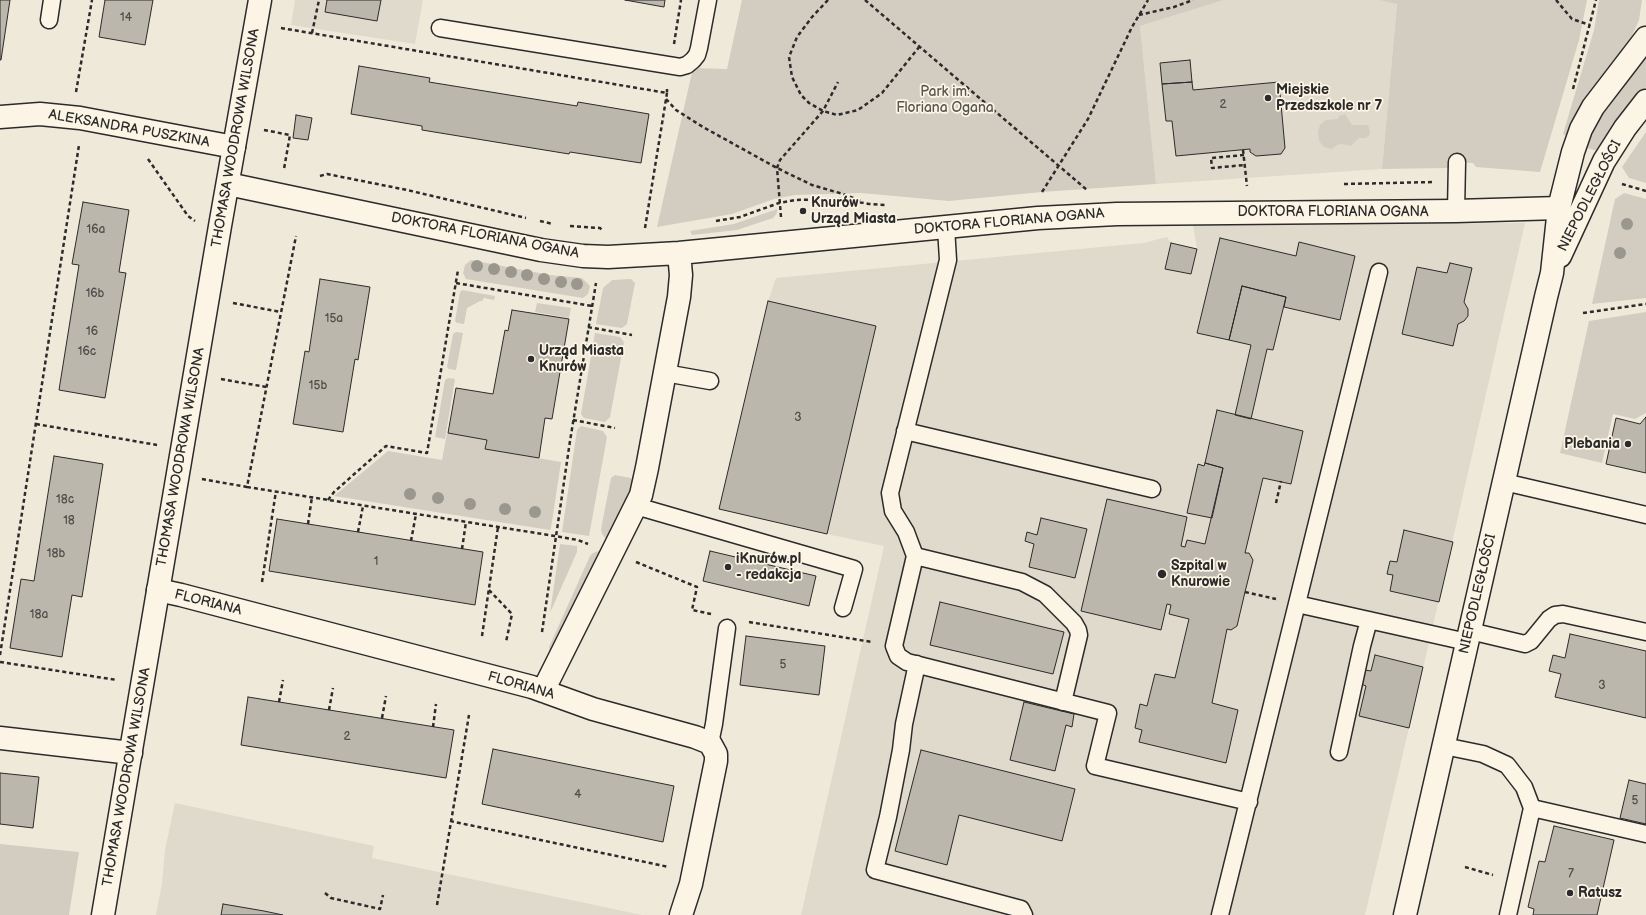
<!DOCTYPE html>
<html>
<head>
<meta charset="utf-8">
<style>
	body { margin:0 }
	canvas { display:block; background:#efe9da }
</style>
</head>
<body>
<canvas width="1646" height="915"></canvas>
<script>
const ctx = document.querySelector('canvas').getContext('2d');
ctx.lineJoin = 'round';
function fill(path, color) { ctx.fillStyle = color; ctx.fill(path, 'evenodd'); }
const poly = rows => new Path2D(rows.map(r => 'M' + r).join(''));
function strokePath(path, color, width, dash) { ctx.strokeStyle = color; ctx.lineWidth = width; ctx.lineCap = dash ? 'butt' : 'round'; ctx.setLineDash(dash || []); ctx.stroke(path); }
function write(font, color, halo, rows, align = 'center') {
  ctx.font = font + ' "Balsamiq Sans",sans-serif'; ctx.lineWidth = 3.5; ctx.setLineDash([]); ctx.textBaseline = 'middle'; ctx.strokeStyle = halo; ctx.fillStyle = color; for (const [text, x, y, turn = 0] of rows) {
    ctx.save(); ctx.translate(x, y); ctx.rotate((+turn || 0) * Math.PI / 180); ctx.textAlign = isNaN(turn) ? turn : align; if (halo) ctx.strokeText(text, 0, 0); ctx.fillText(text, 0, 0); ctx.restore();
  }
}
fill(poly([
	[295,0,423,0,415,44,291,25],
	[1224,0,1379,0,1397,3,1382,169,1156,184,1140,26],
	[1525,223,1433,626,1416,622,1411,639,1429,643,1365,915,801,915,884,546,827,534,719,509,768,301,776,278,1143,243,1167,237,1171,243,1165,269,1191,274,1197,249,1193,225],
	[175,803,374,846,372,858,642,915,156,915,162,883,165,850]
]), '#e0dacc');
fill(poly([
	[742,0,1224,0,1140,26,1156,184,1042,192,949,201,861,193,795,195,774,199,732,214,657,227,693,68,727,69],
	[1379,0,1587,0,1579,40,1540,172,1476,167,1473,163,1457,162,1454,163,1448,168,1382,169,1397,4],
	[1599,0,1642,0,1639,20,1631,38,1569,137,1563,134,1594,30],
	[1646,56,1646,87,1638,96,1601,152,1584,147,1604,106],
	[1345,114,1352,125,1367,125,1369,127,1370,134,1366,138,1359,138,1351,146,1342,144,1337,145,1332,149,1324,147,1319,141,1318,132,1320,125,1326,120,1338,119,1339,116],
	[1646,132,1646,183,1629,178,1622,167],
	[1624,193,1646,199,1646,298,1592,304,1615,199],
	[777,209,777,213,773,218,737,230,692,235,690,231,734,224],
	[471,260,550,275,582,278,590,286,588,294,583,298,466,279,463,273,465,265],
	[631,279,635,283,627,324,622,328,596,324,603,288,612,280],
	[462,290,495,296,494,300,484,298,482,301,480,301,467,308,464,324,457,323,455,321,460,292],
	[537,303,571,308,569,318,535,312],
	[1646,312,1646,413,1635,419,1613,414,1602,463,1560,453,1589,321],
	[456,332,463,333,456,370,449,369,447,367,453,334],
	[595,333,620,337,624,342,610,417,605,422,584,418,581,414],
	[448,378,455,379,445,439,435,437,445,380],
	[581,426,603,431,607,437,589,536,562,532,577,430],
	[447,433,486,440,485,449,561,462,551,528,550,530,334,496,388,451,442,460],
	[615,475,631,478,633,483,630,494,607,540,602,534,601,529,611,478],
	[560,544,577,546,577,552,550,613],
	[599,551,601,552,550,653,549,647,590,556,593,553],
	[0,844,79,852,69,915,0,915]
]), '#d2cdc0');
const building = poly([
	[0,0,10,0,1,60,0,60,0,0],
	[105,0,153,0,145,45,99,37,105,0],
	[327,0,381,0,377,21,325,12,327,0],
	[625,0,665,0,664,7,625,0],
	[1190,60,1192,82,1162,84,1160,63,1190,60],
	[359,66,430,78,429,82,577,106,578,102,649,114,641,163,570,152,569,154,422,130,422,126,351,114,359,66],
	[1192,82,1193,90,1279,82,1285,148,1281,154,1256,156,1250,152,1250,149,1176,156,1172,121,1166,121,1162,84,1192,82],
	[296,115,312,118,308,140,293,138,296,115],
	[83,202,129,210,119,272,126,273,105,398,59,390,79,265,72,264,83,202],
	[1220,238,1296,256,1299,242,1355,256,1340,320,1284,307,1286,297,1242,286,1229,340,1197,333,1220,238],
	[1171,243,1197,249,1191,274,1165,269,1171,243],
	[1450,263,1472,268,1464,302,1468,309,1468,316,1464,321,1458,324,1453,346,1402,334,1417,267,1447,273,1450,263],
	[320,279,370,287,358,360,355,359,343,432,293,424,305,351,309,352,320,279],
	[1242,286,1286,297,1273,350,1267,349,1251,419,1235,415,1251,345,1229,340,1242,286],
	[768,301,876,326,827,534,719,509,768,301],
	[512,310,569,319,552,419,545,418,539,458,485,449,487,440,448,433,456,388,493,394,505,330,508,331,512,310],
	[1217,410,1303,431,1291,484,1263,478,1245,553,1249,553,1253,560,1245,592,1237,626,1231,630,1227,629,1212,703,1238,710,1226,763,1139,742,1142,730,1135,728,1140,704,1147,706,1155,674,1175,678,1189,619,1169,614,1171,605,1167,604,1161,630,1081,611,1107,499,1187,517,1181,546,1185,547,1187,540,1205,544,1223,468,1205,463,1217,410],
	[1646,417,1646,473,1606,464,1616,418,1640,424,1646,417],
	[54,456,103,464,82,597,72,595,62,657,10,648,21,579,34,581,54,456],
	[1205,463,1223,468,1212,518,1187,513,1198,464,1204,466,1205,463],
	[1041,518,1087,529,1075,578,1029,567,1034,544,1025,541,1027,532,1037,535,1041,518],
	[277,519,483,552,475,605,269,571,277,519],
	[1404,530,1453,542,1439,602,1390,591,1393,575,1387,574,1390,561,1397,562,1404,530],
	[710,551,816,576,809,606,703,581,710,551],
	[940,602,1064,632,1053,674,930,645,940,602],
	[1570,634,1646,651,1646,718,1555,697,1561,674,1549,671,1553,655,1565,658,1570,634],
	[746,636,825,646,819,695,740,685,746,636],
	[1375,655,1423,667,1409,728,1359,716,1366,686,1361,684,1365,670,1371,671,1375,655],
	[248,697,454,730,446,778,241,745,248,697],
	[1024,702,1074,714,1072,727,1066,725,1055,771,1010,760,1024,702],
	[493,749,674,786,663,842,482,804,493,749],
	[921,750,1075,789,1062,841,959,815,947,865,895,851,921,750],
	[0,773,39,777,33,828,0,824,0,773],
	[1629,780,1646,784,1646,824,1620,818,1629,780],
	[1554,826,1614,840,1597,915,1533,915,1534,909,1528,907,1539,861,1545,862,1554,826],
	[223,904,264,911,283,915,221,915,223,904]
]);
fill(building, '#bcb7ac');
strokePath(building, '#2b2b2b', 1);
const lane = poly([
	[49,20,52,0],
	[440,28,680,67,687,65,693,60,697,55,699,48,708,0],
	[1456,211,1457,162],
	[946,227,948,260,890,493,893,511,906,532,915,556,1022,582,1045,594,1074,623,1078,630,1079,635,1063,702],
	[665,373,710,381],
	[905,431,1152,489],
	[1504,482,1646,515],
	[636,506,854,569,843,608],
	[915,556,897,633,894,646,898,656,907,662,1108,713,1095,766,1249,802],
	[1297,604,1467,642],
	[1470,631,1525,644,1531,641,1549,619,1555,615,1563,614,1646,632],
	[917,664,904,724,901,750,888,817,875,870,1021,909,1024,915],
	[710,743,714,724,727,628],
	[1444,746,1483,754,1507,765,1524,787,1532,808,1508,915],
	[1339,752,1362,646,1369,620],
	[1532,808,1646,834],
	[1220,915,1379,272]
]);
const street = poly([
	[0,117,40,114,80,118,234,147],
	[228,184,541,250,583,256,608,257,679,253,1038,218,1117,214,1456,211,1559,208],
	[158,590,181,595,532,687,593,709,695,737,710,743,716,754,716,761,691,884,681,915],
	[543,691,641,495,647,468,679,297,681,275,679,253],
	[0,738,131,753]
]);
const secondary = poly([
	[1560,256,1604,161,1625,128,1646,101],
	[103,915,220,226,260,0],
	[1405,915,1546,297,1552,273,1559,208,1573,152,1581,129,1593,107,1646,38]
]);
strokePath(lane, '#2b2b2b', 19);
strokePath(street, '#2b2b2b', 25);
strokePath(secondary, '#2b2b2b', 25);
strokePath(poly([
	[828,0,812,17,797,37,789,57,792,77,801,95,809,103,823,111,837,115,858,110,882,93,920,46],
	[865,0,1087,190],
	[1556,0,1572,19,1590,25],
	[1139,15,1174,7,1193,0],
	[281,28,667,93,667,89],
	[312,33,319,0],
	[674,44,681,0],
	[1573,89,1596,0],
	[76,92,92,0],
	[666,99,676,110,703,127,777,168,812,185,843,194,863,202],
	[264,130,290,135,284,169],
	[1243,150,1247,186],
	[1244,155,1211,158,1212,168,1245,165],
	[148,159,188,216,195,221],
	[320,176,327,174,407,190,526,218],
	[1344,184,1435,182],
	[1622,184,1646,191],
	[1042,192,1088,119,1132,27,1148,0],
	[781,217,777,168,780,160,823,111,838,82],
	[540,221,553,224],
	[716,221,740,217,779,203,795,200,840,199,869,204,886,205],
	[570,226,600,228,602,230],
	[645,228,667,93],
	[456,283,592,306],
	[233,303,281,312],
	[1583,313,1646,304],
	[588,327,632,335],
	[221,379,266,387],
	[573,420,615,428],
	[36,424,157,445],
	[202,479,247,487,296,236],
	[247,487,555,536,578,540,588,544],
	[328,500,334,492,386,446,427,453,458,270],
	[1276,503,1281,481],
	[308,524,312,497],
	[358,532,363,506],
	[411,541,416,514],
	[462,549,466,522],
	[636,562,697,587,692,610,711,614],
	[262,582,276,491],
	[489,590,512,614,506,642],
	[1245,592,1276,599],
	[749,622,872,642],
	[542,632,570,441,596,283],
	[482,636,498,527],
	[0,655,79,145],
	[0,662,117,680],
	[279,702,283,680],
	[329,710,333,688],
	[382,718,386,696],
	[433,727,436,704],
	[450,821,669,867],
	[1465,867,1493,875],
	[325,893,331,898,380,909,383,895],
	[437,905,469,715]
]), '#2b2b2b', 2.5, [4, 3]);
strokePath(lane, '#fcf5e5', 16);
strokePath(street, '#fcf5e5', 22);
strokePath(secondary, '#fcf5e5', 22);
ctx.fillStyle = '#9a978e';
for (const [x, y] of [
	[1627,224],
	[1620,253],
	[477,266],
	[494,269],
	[511,272],
	[527,275],
	[544,279],
	[561,282],
	[577,284],
	[410,494],
	[438,498],
	[470,504],
	[505,509],
	[535,512]
]) { ctx.beginPath(); ctx.arc(x, y, 6, 0, 2 * Math.PI); ctx.fill(); }
for (const [x, y, r, color] of [
	[1268,98,4,"#2b2b2b"],
	[803,211,4,"#2b2b2b"],
	[531,359,4,"#2b2b2b"],
	[1628,444,4,"#2b2b2b"],
	[728,567,4,"#2b2b2b"],
	[1162,574,5,"#2b2b2b"],
	[1570,893,4,"#2b2b2b"]
]) { const dot = new Path2D(); dot.arc(x, y, r, 0, 2 * Math.PI); ctx.fillStyle = color; ctx.fill(dot); strokePath(dot, '#fcf5e5', 1.5); }
write('12px', '#4f4e4b', null, [
	["14",126,18],
	["2",1223,105],
	["16a",96,230],
	["16b",95,294],
	["15a",334,319],
	["16",92,332],
	["16c",87,352],
	["15b",318,386],
	["3",798,418],
	["18c",65,500],
	["18",69,521],
	["18b",56,554],
	["1",376,562],
	["18a",39,615],
	["5",783,665],
	["3",1602,686],
	["2",347,737],
	["4",578,795],
	["5",1635,801],
	["7",1571,874]
]);
write('bold 14px', '#2b2b2b', '#fcf5e5', [
	["Miejskie",1276,90],
	["Przedszkole nr 7",1276,106],
	["Knurów",811,203],
	["Urząd Miasta",811,219],
	["Urząd Miasta",539,351],
	["Knurów",539,367],
	["Plebania",1620,444,"right"],
	["iKnurów.pl",736,559],
	["- redakcja",736,575],
	["Szpital w",1171,566],
	["Knurowie",1171,582],
	["Ratusz",1578,893]
], 'left');
write('14px', '#555450', '#fcf5e5', [
	["Park im.",945,92],
	["Floriana Ogana",945,108]
]);
write('14px', '#2b2b2b', '#fcf5e5', [
	["ALEKSANDRA PUSZKINA",129,129,10],
	["THOMASA WOODROWA WILSONA",236,138,-80],
	["NIEPODLEGŁOŚCI",1590,196,-63],
	["DOKTORA FLORIANA OGANA",1333,212],
	["DOKTORA FLORIANA OGANA",1009,222,-5],
	["DOKTORA FLORIANA OGANA",485,236,11],
	["THOMASA WOODROWA WILSONA",181,457,-80],
	["NIEPODLEGŁOŚCI",1478,594,-77],
	["FLORIANA",208,603,14],
	["FLORIANA",521,686,16],
	["THOMASA WOODROWA WILSONA",127,777,-80]
]);
</script>
</body>
</html>
